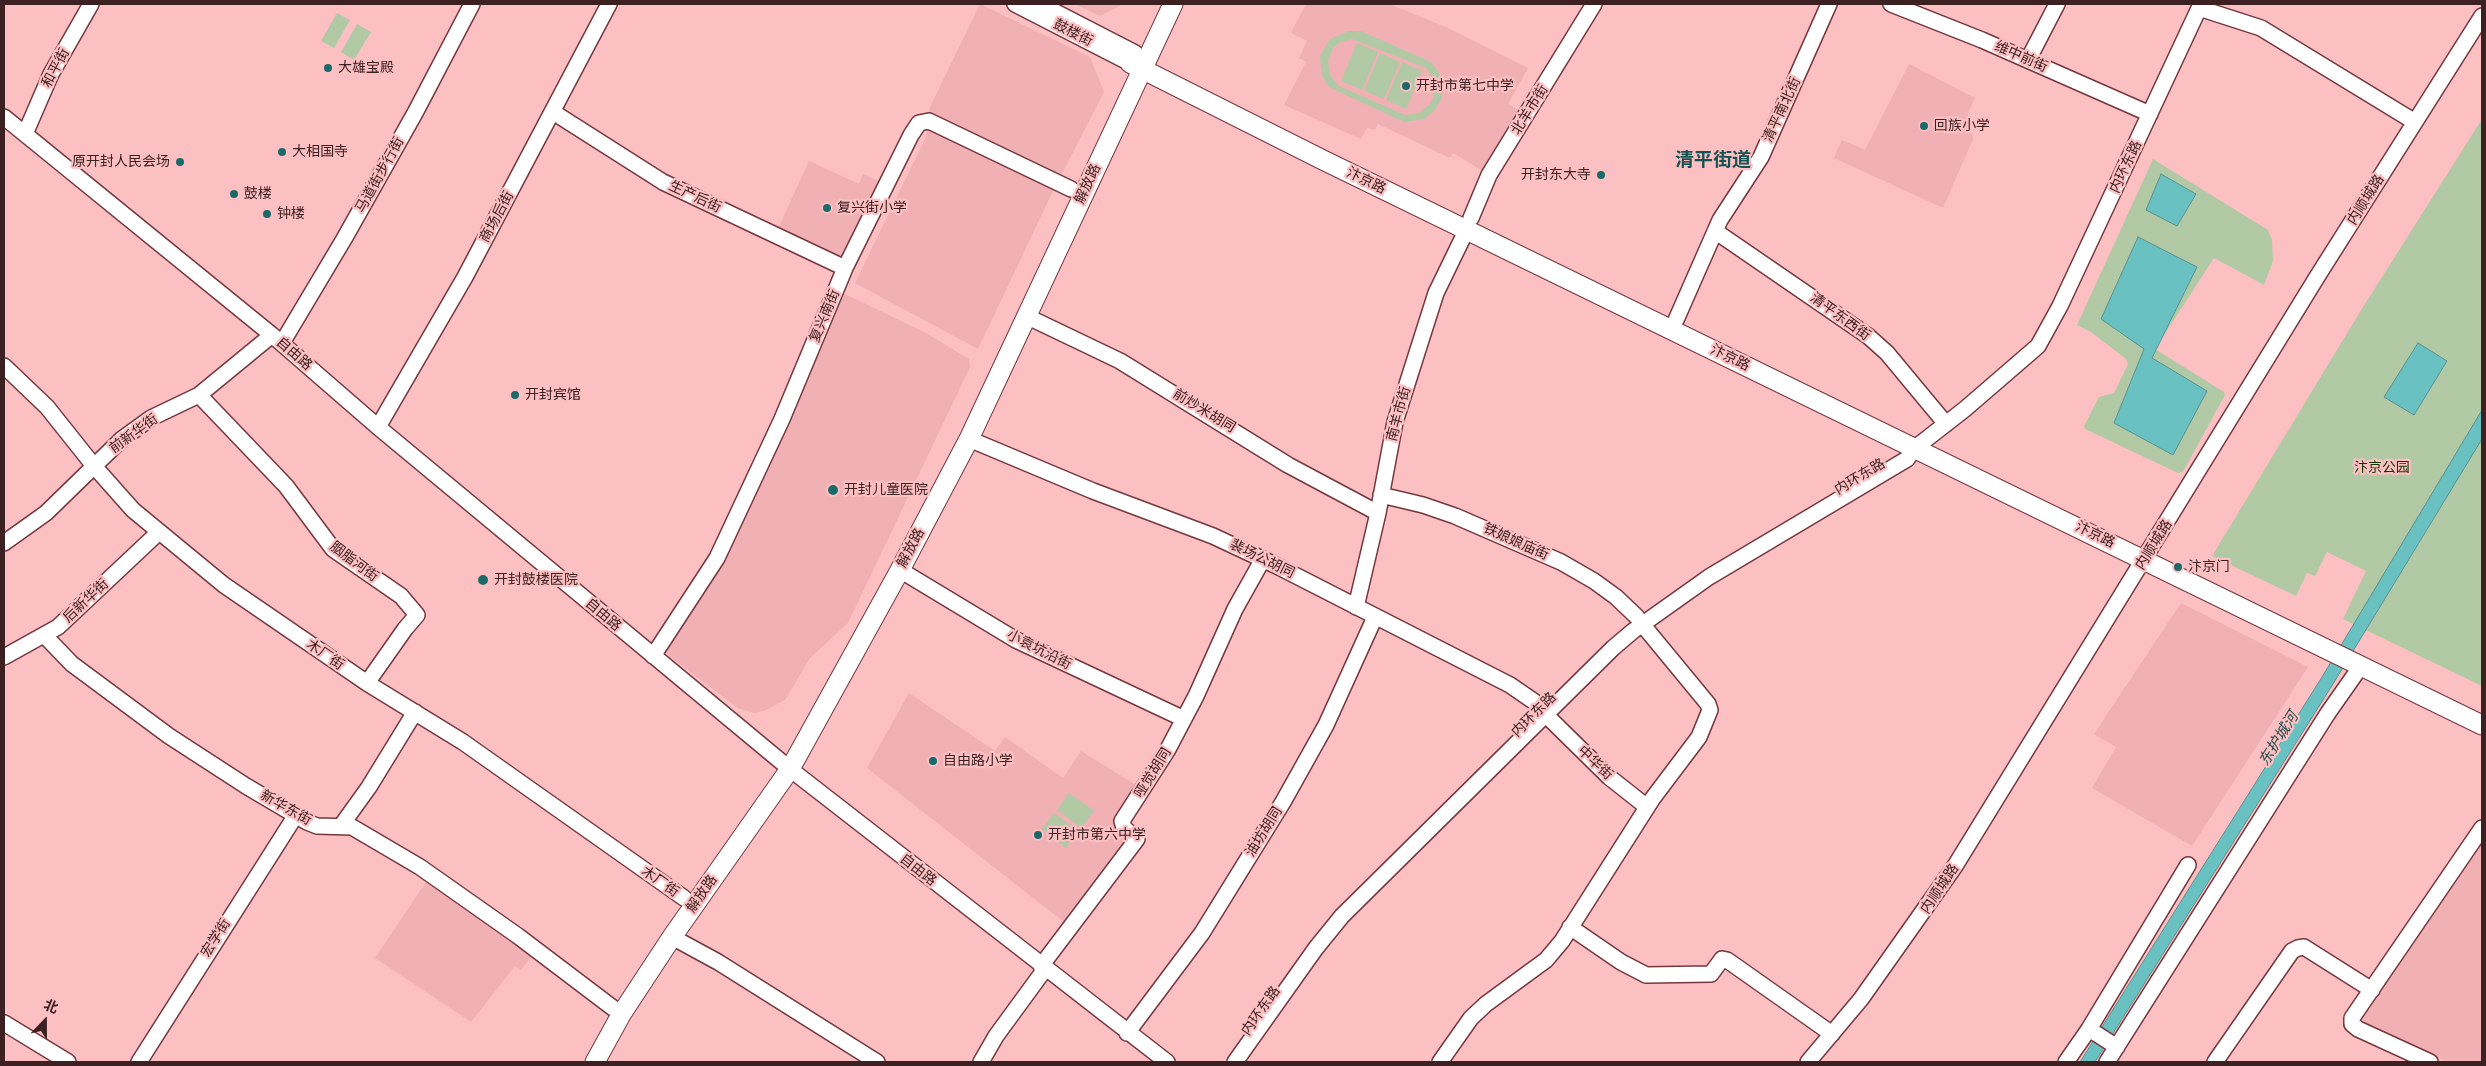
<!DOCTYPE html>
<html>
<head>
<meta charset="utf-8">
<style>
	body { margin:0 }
	#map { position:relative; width:2486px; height:1066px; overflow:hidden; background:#fcc0c2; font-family:"Fira Sans","Noto Sans SC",sans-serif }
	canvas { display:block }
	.frame { position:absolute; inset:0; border:5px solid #3c2022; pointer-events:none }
	.north { position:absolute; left:20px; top:996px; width:50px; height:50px; -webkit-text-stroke:4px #fcc0c2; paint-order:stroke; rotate:22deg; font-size:14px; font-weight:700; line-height:20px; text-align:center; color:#3c2022 }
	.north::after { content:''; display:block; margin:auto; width:18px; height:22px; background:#3c2022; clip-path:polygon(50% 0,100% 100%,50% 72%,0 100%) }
</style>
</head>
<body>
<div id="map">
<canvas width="2486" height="1066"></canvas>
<div class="frame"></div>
<div class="north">北</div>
</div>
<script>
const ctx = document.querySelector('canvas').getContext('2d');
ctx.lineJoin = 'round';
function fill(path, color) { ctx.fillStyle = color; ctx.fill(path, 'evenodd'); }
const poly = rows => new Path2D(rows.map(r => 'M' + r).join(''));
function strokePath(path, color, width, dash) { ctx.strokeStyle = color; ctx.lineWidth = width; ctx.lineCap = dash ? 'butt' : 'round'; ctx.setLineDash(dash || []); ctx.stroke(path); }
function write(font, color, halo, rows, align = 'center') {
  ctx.font = font + ' "Fira Sans","Noto Sans SC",sans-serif'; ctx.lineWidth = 4.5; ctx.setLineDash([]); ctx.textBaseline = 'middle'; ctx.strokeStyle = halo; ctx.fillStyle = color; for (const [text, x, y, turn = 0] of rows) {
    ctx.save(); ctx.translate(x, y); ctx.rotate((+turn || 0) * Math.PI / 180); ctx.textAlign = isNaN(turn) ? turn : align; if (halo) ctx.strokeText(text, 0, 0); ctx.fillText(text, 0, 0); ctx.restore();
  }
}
fill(poly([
	[980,4,1090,57,1104,92,1052,193,978,349,855,283,926,137,930,107],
	[1075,4,1123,4,1100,16],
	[1306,4,1389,4,1448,28,1528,68,1508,104,1523,113,1486,173,1453,153,1450,158,1378,124,1375,130,1367,128,1361,139,1284,105,1306,62,1299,58,1307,41,1291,33],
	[1909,64,1975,98,1968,113,1973,139,1943,208,1834,158,1842,140,1865,150],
	[809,161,859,184,863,174,880,182,842,263,776,233],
	[843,293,924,332,969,359,970,367,848,623,810,658,785,700,764,711,754,713,738,708,673,659,667,653,667,641],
	[2181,603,2308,667,2192,846,2092,788,2116,747,2094,734],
	[909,693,995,751,1005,737,1063,778,1081,751,1141,788,1115,828,1132,842,1069,926,867,768],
	[2482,836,2482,1062,2447,1062,2364,1023,2361,1013],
	[426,882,532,956,521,970,515,966,471,1022,375,958]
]), '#f1b0b3');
fill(poly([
	[337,13,350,20,334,48,321,41],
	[357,24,371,32,354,60,341,52],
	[1348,31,1361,31,1431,62,1439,73,1443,86,1441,100,1434,111,1424,119,1404,122,1329,87,1322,76,1320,56,1330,39],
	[1352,39,1426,68,1433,79,1435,85,1433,99,1429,105,1419,113,1405,115,1339,86,1330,75,1328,61,1333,48,1339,43],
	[1357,43,1378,52,1362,90,1341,81],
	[1380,53,1400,62,1384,99,1364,91],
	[1402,62,1422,71,1406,109,1386,100],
	[2482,119,2482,686,2343,619,2366,571,2327,552,2315,576,2307,573,2296,596,2212,556,2363,307],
	[2153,159,2268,230,2272,240,2273,261,2264,285,2214,258,2155,349,2224,392,2225,395,2183,472,2178,473,2085,429,2084,426,2099,397,2114,393,2128,364,2126,359,2091,332,2077,325],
	[1069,793,1094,811,1081,828,1057,810],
	[1054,813,1078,831,1066,848,1042,829]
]), '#b1caa5');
const water = poly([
	[2161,174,2196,194,2177,226,2146,210,2161,174],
	[2138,237,2197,267,2152,358,2207,391,2173,455,2114,423,2144,349,2101,319,2138,237],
	[2418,343,2447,361,2414,415,2384,397,2418,343],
	[2482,410,2482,439,2333,684,2095,1062,2080,1062,2322,677,2482,410]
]);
fill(water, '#6ac1c1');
strokePath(water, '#5c9191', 1);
const minor = poly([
	[1015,4,1130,63],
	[1040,4,1135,53],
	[1891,4,1982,40,2150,114],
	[2199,8,2261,28,2415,122],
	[2028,60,2057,4],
	[553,112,663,182,845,268],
	[4,117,272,335,378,427,790,769,1167,1062],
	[25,134,51,74,91,4],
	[1471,218,1489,175,1594,4],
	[1715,231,1868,336,1887,353,1946,424],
	[1026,316,1120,361,1288,465,1378,513],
	[1676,320,1720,220,1761,157,1829,4],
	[282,343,344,239,415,113,472,4],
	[4,366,47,407,94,466,133,510,224,585,367,683,463,742,684,898],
	[199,395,286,486,333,549,401,596,417,615,405,629,367,683],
	[378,427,465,277,609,4],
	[969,439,1093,491,1213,536,1277,566,1510,685,1542,707],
	[1381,495,1423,505,1455,516,1561,562,1594,581,1616,597,1637,617],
	[4,543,46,513,122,439,151,418,199,395,272,335],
	[900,570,1016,640,1184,719],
	[1356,607,1378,513,1395,422,1436,293,1467,229],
	[44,635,72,664,169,736,246,786,307,822,317,826,352,827,420,867,518,936,613,1008],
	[653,656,717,558,782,419,845,268,911,135,919,123,929,121,1071,189],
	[4,657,58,627,159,532],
	[1546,715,1609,777,1647,807],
	[341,826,369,787,415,712],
	[1570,927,1621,962,1646,975,1711,974,1722,959,1727,960,1832,1034],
	[672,937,718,962,877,1062],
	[1041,966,1137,839,1124,828,1122,821,1167,751,1196,696,1235,609,1263,559],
	[4,1023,68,1062],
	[2089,1029,2117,1047],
	[1127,1033,1202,933,1283,802,1326,725,1375,617],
	[139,1062,296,815],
	[981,1062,996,1036,1045,969],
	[1235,1062,1316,948,1342,916,1613,648,1633,631,1709,577,1907,459,1915,448,1965,409,2038,346,2060,306,2201,4],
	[1440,1062,1471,1018,1486,1004,1546,960,1562,941,1653,798,1699,737,1710,710,1708,704,1642,624],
	[1808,1062,1861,999,1955,866,2317,277,2482,16],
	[2066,1062,2089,1029,2188,865],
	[2107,1062,2328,713,2361,666],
	[2215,1062,2292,951,2298,948,2304,947,2372,990],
	[2430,1062,2358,1029,2352,1024,2352,1018,2482,828]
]);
const major = poly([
	[1130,63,1323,160,2482,725],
	[595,1062,622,1013,672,937,790,769,900,570,969,439,1173,4]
]);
strokePath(minor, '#75373d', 18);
strokePath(major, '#75373d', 21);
strokePath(minor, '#fff', 15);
strokePath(major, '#fff', 19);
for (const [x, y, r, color] of [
	[328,68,5,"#1c6969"],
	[1406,86,5,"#1c6969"],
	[1924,126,5,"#1c6969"],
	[282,152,5,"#1c6969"],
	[180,162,5,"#1c6969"],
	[1601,175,5,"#1c6969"],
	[234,194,5,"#1c6969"],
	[827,208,5,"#1c6969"],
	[267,214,5,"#1c6969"],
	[515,395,5,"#1c6969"],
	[833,490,6,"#1c6969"],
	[2178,567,5,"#1c6969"],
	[483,580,6,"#1c6969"],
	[933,761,5,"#1c6969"],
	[1038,835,5,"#1c6969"]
]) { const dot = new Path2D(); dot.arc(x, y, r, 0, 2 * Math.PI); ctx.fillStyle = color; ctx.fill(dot); strokePath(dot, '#fcc0c2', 2); }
write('14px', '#3c2022', '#fcc0c2', [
	["鼓楼街",1073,33,27],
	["维中前街",2021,57,24],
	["和平街",56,68,-62],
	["北羊市街",1530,110,-58],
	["清平南北街",1782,110,-65],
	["内环东路",2126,167,-65],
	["马道街步行街",380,175,-61],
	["汴京路",1366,181,26],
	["解放路",1088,184,-65],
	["生产后街",695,197,25],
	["内顺城路",2366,200,-58],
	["商场后街",497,217,-62],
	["复兴南街",825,316,-67],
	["清平东西街",1840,317,36],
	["自由路",294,354,41],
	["汴京路",1730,358,26],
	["前炒米胡同",1204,411,31],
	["南羊市街",1399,414,-75],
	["前新华街",134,434,-36],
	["内环东路",1860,477,-31],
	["汴京路",2095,535,26],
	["铁娘娘庙街",1516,542,24],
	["内顺城路",2154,545,-58],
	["解放路",911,548,-62],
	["裴场公胡同",1262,559,26],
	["胭脂河街",354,562,37],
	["后新华街",86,601,-43],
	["自由路",603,615,40],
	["小袁坑沿街",1039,650,27],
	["木厂街",325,655,34],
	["内环东路",1534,715,-45],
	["中华街",1595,763,43],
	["哑觉胡同",1153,773,-58],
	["新华东街",286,808,29],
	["油坊胡同",1264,832,-58],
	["自由路",918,870,38],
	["木厂街",660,882,35],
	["内顺城路",1940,889,-56],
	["解放路",702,894,-55],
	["宏学街",216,938,-58],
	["内环东路",1261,1011,-55]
]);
write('14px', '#3c2022', '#fcc0c2', [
	["大雄宝殿",338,68],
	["开封市第七中学",1416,86],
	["回族小学",1934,126],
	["大相国寺",292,152],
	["原开封人民会场",170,162,"right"],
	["开封东大寺",1591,175,"right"],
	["鼓楼",244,194],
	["复兴街小学",837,208],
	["钟楼",277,214],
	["开封宾馆",525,395],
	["开封儿童医院",844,490],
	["汴京门",2188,567],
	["开封鼓楼医院",494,580],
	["自由路小学",943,761],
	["开封市第六中学",1048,835]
], 'left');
write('14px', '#153600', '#fcc0c2', [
	["汴京公园",2382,468]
]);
write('italic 15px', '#244d4d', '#fcc0c2', [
	["东护城河",2279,739,-58]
]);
write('bold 19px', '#155252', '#fcc0c2', [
	["清平街道",1713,161]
]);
</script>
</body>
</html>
